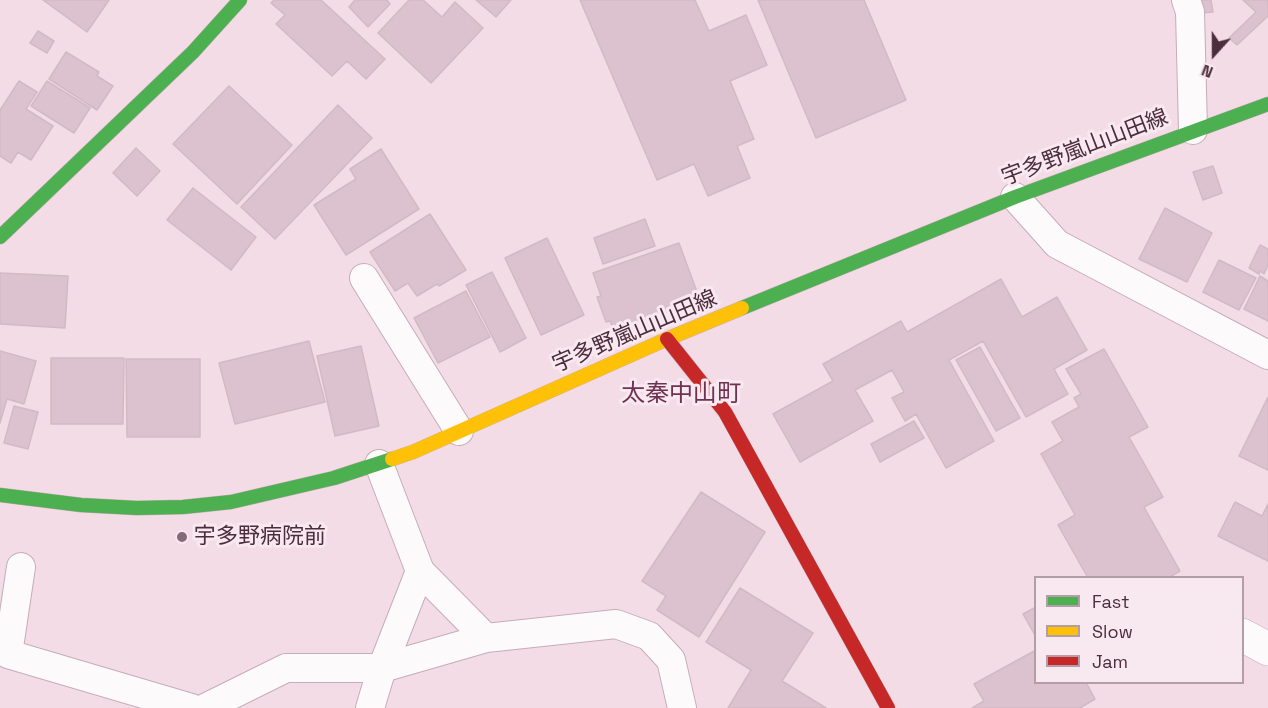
<!DOCTYPE html>
<html>
<head>
<meta charset="utf-8">
<style>
	body { margin:0 }
	#map { position:relative; width:1268px; height:708px; overflow:hidden; background:#f4dce6; font-family:"Space Grotesk",sans-serif }
	canvas { display:block }
	.legend { position:absolute; left:1034px; top:576px; width:210px; height:108px; box-sizing:border-box; background:#f8e8ef; border:2px solid #b39da7; margin:0; padding:8px 10px; list-style:none; font-size:18px; color:#4b2d3b }
	.legend li { display:flex; align-items:center; gap:12px; height:30px }
	.legend b { width:30px; border:2px solid #b39da7 }
	.north { position:absolute; left:1184px; top:24px; width:60px; height:60px; -webkit-text-stroke:4px #f8e8ef; paint-order:stroke; rotate:201deg; font-size:16px; font-weight:700; line-height:24px; text-align:center; color:#4b2d3b }
	.north::after { content:''; display:block; margin:auto; width:21px; height:27px; background:#4b2d3b; clip-path:polygon(50% 0,100% 100%,50% 72%,0 100%) }
</style>
</head>
<body>
<div id="map">
<canvas width="1268" height="708"></canvas>
<ul class="legend">
<li><b style="height:8px;background:#4caf50"></b>Fast</li>
<li><b style="height:8px;background:#ffc107"></b>Slow</li>
<li><b style="height:8px;background:#c62828"></b>Jam</li>
</ul>
<div class="north">N</div>
</div>
<script>
const ctx = document.querySelector('canvas').getContext('2d');
ctx.lineJoin = 'round';
function fill(path, color) { ctx.fillStyle = color; ctx.fill(path, 'evenodd'); }
const poly = rows => new Path2D(rows.map(r => 'M' + r).join(''));
function strokePath(path, color, width, dash) { ctx.strokeStyle = color; ctx.lineWidth = width; ctx.lineCap = dash ? 'butt' : 'round'; ctx.setLineDash(dash || []); ctx.stroke(path); }
function write(font, color, halo, rows, align = 'center') {
  ctx.font = font + ' "Space Grotesk","Noto Sans JP",sans-serif'; ctx.lineWidth = 6; ctx.setLineDash([]); ctx.textBaseline = 'middle'; ctx.strokeStyle = halo; ctx.fillStyle = color; for (const [text, x, y, turn = 0] of rows) {
    ctx.save(); ctx.translate(x, y); ctx.rotate((+turn || 0) * Math.PI / 180); ctx.textAlign = isNaN(turn) ? turn : align; if (halo) ctx.strokeText(text, 0, 0); ctx.fillText(text, 0, 0); ctx.restore();
  }
}
const building = poly([
	[43,0,109,0,87,32,43,0],
	[274,0,321,0,385,59,366,79,347,61,332,76,276,24,285,15,271,3,274,0],
	[355,0,387,0,390,4,368,27,349,7,355,0],
	[409,0,423,0,442,17,455,2,483,28,431,83,378,33,409,0],
	[476,0,511,0,496,17,476,0],
	[580,0,695,0,709,31,746,15,767,65,730,81,754,139,737,146,750,178,708,196,694,164,657,180,580,0],
	[758,0,864,0,906,100,816,138,758,0],
	[1199,0,1211,0,1213,12,1202,13,1199,0],
	[1243,0,1268,0,1268,16,1237,45,1229,38,1256,12,1243,0],
	[38,31,54,41,47,53,30,43,38,31],
	[66,52,99,72,97,76,113,86,97,110,49,79,66,52],
	[19,81,37,92,26,109,53,126,31,160,18,152,11,163,0,156,0,110,19,81],
	[47,81,90,108,74,133,31,106,47,81],
	[229,86,292,145,237,204,173,144,229,86],
	[338,105,372,138,275,239,241,207,338,105],
	[136,148,160,171,137,196,113,173,136,148],
	[381,149,419,209,346,255,314,205,356,179,350,169,381,149],
	[1213,166,1222,193,1203,200,1193,172,1213,166],
	[193,188,256,237,231,270,167,220,193,188],
	[1165,208,1212,233,1187,282,1139,259,1165,208],
	[430,214,466,270,439,286,437,284,417,296,408,283,395,291,370,252,430,214],
	[645,219,655,246,603,264,594,238,645,219],
	[547,238,584,315,541,335,505,258,547,238],
	[679,243,700,300,614,331,610,321,606,322,597,297,601,296,593,273,679,243],
	[1260,245,1268,249,1268,265,1264,274,1260,271,1259,274,1249,268,1260,245],
	[1219,260,1256,278,1239,310,1203,292,1219,260],
	[492,272,526,338,500,352,466,285,492,272],
	[0,273,68,276,65,328,0,324,0,273],
	[1260,276,1268,281,1268,321,1244,309,1260,276],
	[1001,279,1022,317,1057,297,1087,350,1054,369,1068,394,1026,417,983,341,949,360,994,441,946,468,916,414,905,421,892,398,904,392,892,370,855,390,873,421,800,462,773,414,833,381,823,364,901,321,907,332,1001,279],
	[466,291,490,337,438,363,414,318,466,291],
	[309,341,325,402,235,424,219,363,309,341],
	[361,346,379,426,335,436,317,356,361,346],
	[980,347,1020,418,996,431,956,360,980,347],
	[1104,349,1148,427,1129,437,1163,497,1144,507,1180,571,1168,578,1088,578,1058,525,1075,515,1041,454,1063,441,1052,422,1079,407,1074,398,1081,394,1066,369,1104,349],
	[0,351,36,361,24,404,7,399,0,423,0,351],
	[51,358,124,358,123,424,51,424,51,358],
	[126,359,200,359,200,437,127,437,126,359],
	[1268,397,1268,470,1239,456,1268,397],
	[14,406,38,412,28,449,4,443,14,406],
	[914,421,924,438,880,462,871,444,914,421],
	[701,492,765,532,699,637,657,610,666,596,642,581,701,492],
	[1235,502,1262,516,1268,504,1268,561,1218,536,1235,502],
	[740,588,813,633,782,681,826,708,728,708,751,670,706,642,740,588],
	[1036,607,1036,637,1023,614,1036,607],
	[1036,650,1036,682,1086,682,1095,699,1080,708,972,708,984,701,974,684,1036,650]
]);
fill(building, '#dcc2ce');
strokePath(building, '#d2bac4', 1.5);
const lane = poly([
	[1186,0,1190,12,1193,130],
	[1015,197,1057,244,1268,355],
	[364,278,459,431],
	[379,464,420,571,486,638],
	[21,567,8,654,191,708],
	[205,708,286,668,382,668,486,638,616,624,649,636,671,660,682,708],
	[370,708,382,668,420,571]
]);
const street = poly([
	[1242,635,1268,649]
]);
const fast = poly([
	[0,237,193,52,240,0],
	[742,308,1015,197,1268,104],
	[0,495,81,505,137,508,183,507,231,502,334,478,392,459]
]);
const slow = poly([
	[392,459,413,452,667,339,742,308]
]);
const jam = poly([
	[667,339,725,412,888,708]
]);
strokePath(lane, '#c5adb8', 30);
strokePath(street, '#c5adb8', 34);
strokePath(fast, '#c5adb8', 15);
strokePath(slow, '#c5adb8', 15);
strokePath(jam, '#c5adb8', 15);
strokePath(lane, '#fdfafb', 28);
strokePath(street, '#fdfafb', 33);
strokePath(fast, '#4caf50', 14);
strokePath(slow, '#ffc107', 14);
strokePath(jam, '#c62828', 14);
for (const [x, y, r, color] of [
	[182,537,6,"#866a77"]
]) { const dot = new Path2D(); dot.arc(x, y, r, 0, 2 * Math.PI); ctx.fillStyle = color; ctx.fill(dot); strokePath(dot, '#f8e8ef', 2); }
write('22px', '#4b2d3b', '#f8e8ef', [
	["宇多野嵐山山田線",1085,148,-21],
	["宇多野嵐山山田線",635,332,-23]
]);
write('22px', '#4b2d3b', '#f8e8ef', [
	["宇多野病院前",194,537]
], 'left');
write('24px', '#6f3252', '#f8e8ef', [
	["太秦中山町",681,394]
]);
</script>
</body>
</html>
